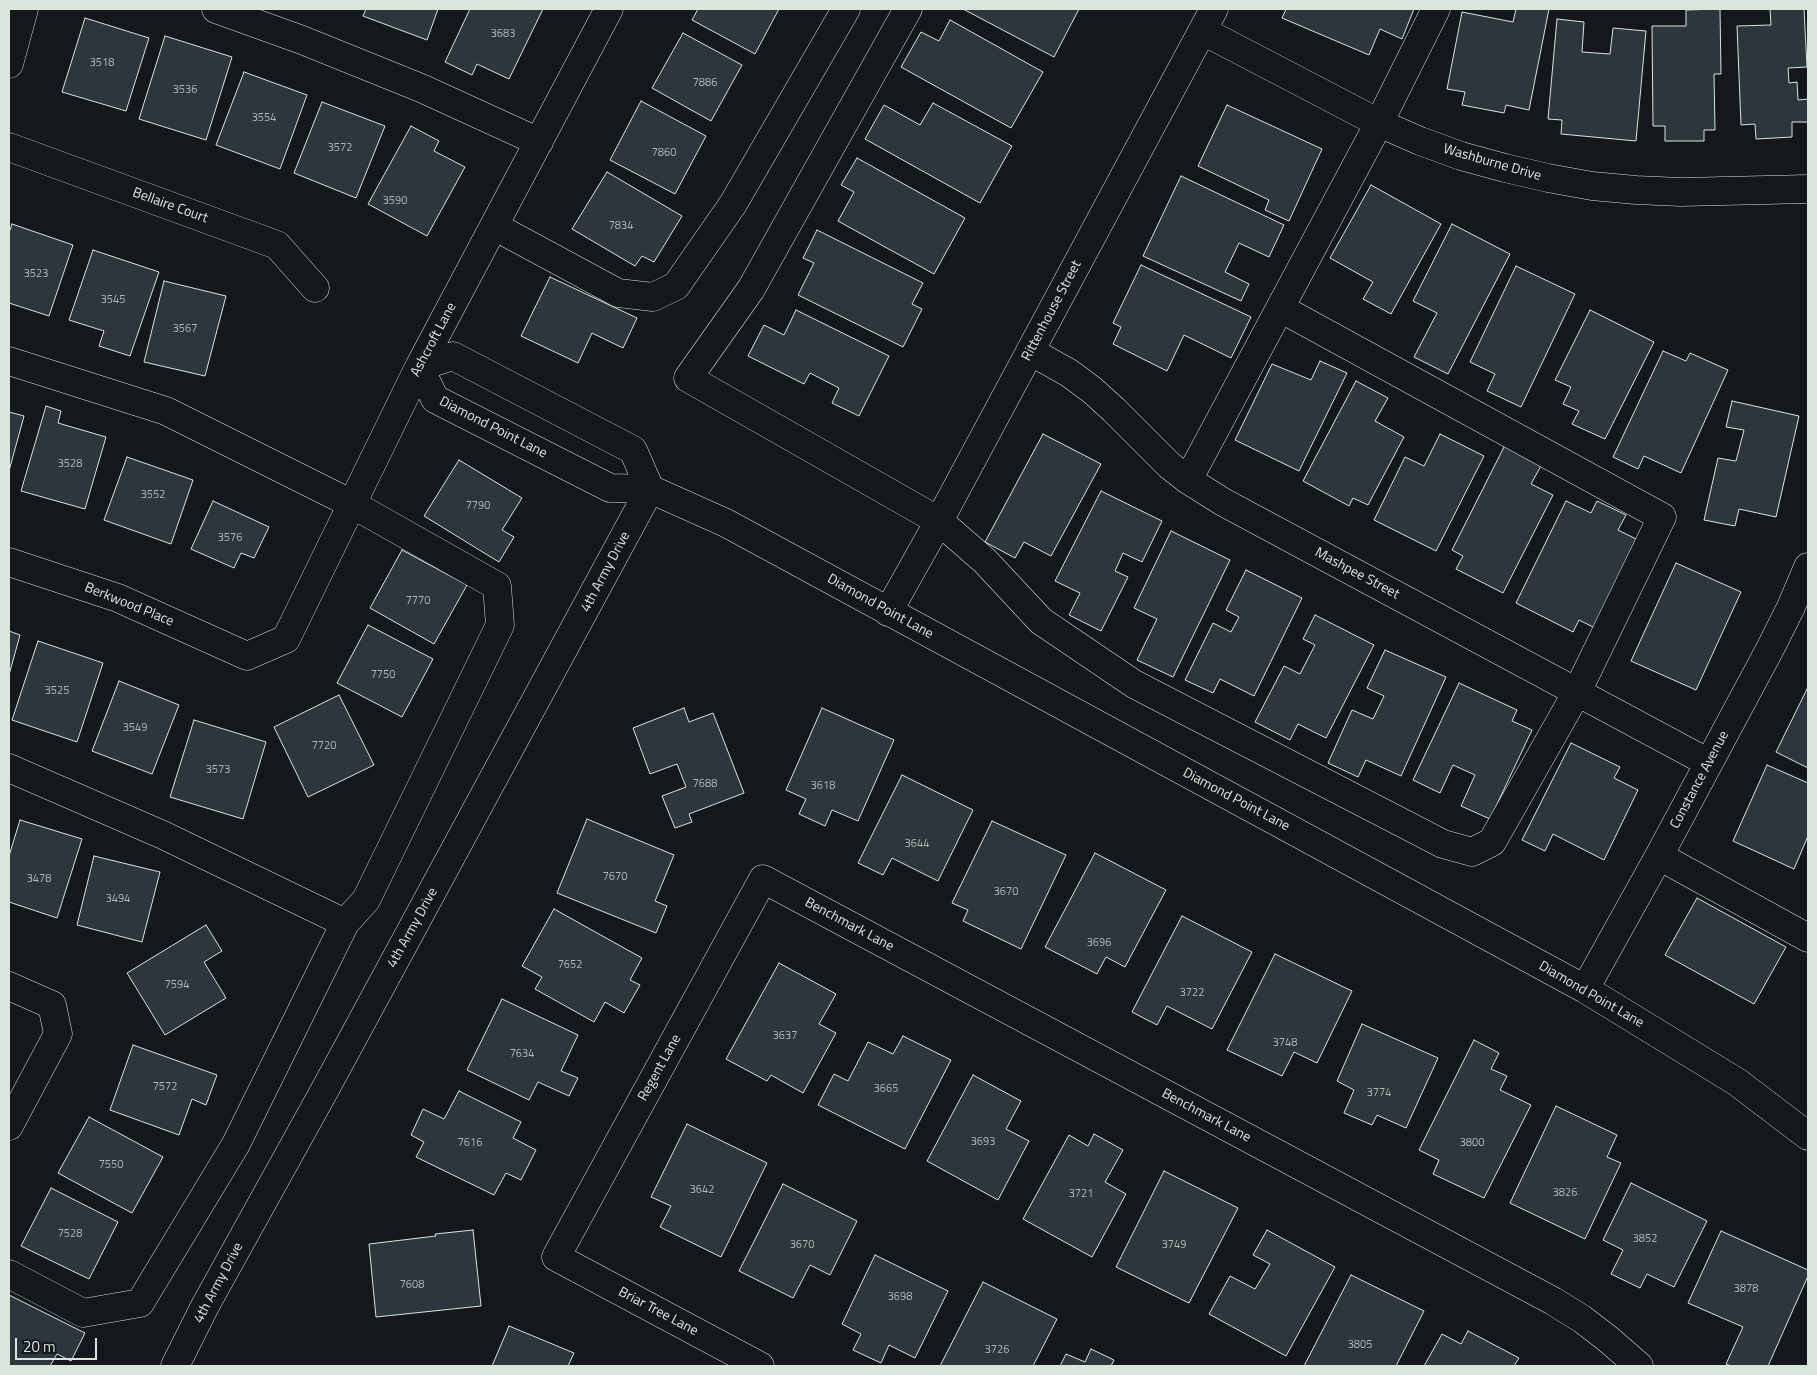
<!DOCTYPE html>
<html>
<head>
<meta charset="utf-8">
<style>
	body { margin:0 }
	#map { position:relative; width:1817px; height:1375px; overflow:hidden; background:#14181c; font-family:"Titillium Web",sans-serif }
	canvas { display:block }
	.frame { position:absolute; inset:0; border:10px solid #d8e6dc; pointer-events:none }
	.scale { position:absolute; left:15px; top:1338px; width:82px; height:22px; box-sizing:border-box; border:2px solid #d8e6dc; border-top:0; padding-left:6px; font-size:15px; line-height:18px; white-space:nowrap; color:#d8e6dc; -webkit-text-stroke:4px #14181c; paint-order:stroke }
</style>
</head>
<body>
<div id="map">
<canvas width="1817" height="1375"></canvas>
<div class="frame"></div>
<div class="scale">20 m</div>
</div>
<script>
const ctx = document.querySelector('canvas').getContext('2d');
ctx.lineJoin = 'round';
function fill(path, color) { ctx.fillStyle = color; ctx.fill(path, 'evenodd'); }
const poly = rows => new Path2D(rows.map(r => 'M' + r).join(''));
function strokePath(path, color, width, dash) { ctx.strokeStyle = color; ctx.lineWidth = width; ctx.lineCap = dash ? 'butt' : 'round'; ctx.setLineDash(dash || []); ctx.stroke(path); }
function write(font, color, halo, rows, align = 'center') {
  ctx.font = font + ' "Titillium Web",sans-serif'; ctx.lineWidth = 4; ctx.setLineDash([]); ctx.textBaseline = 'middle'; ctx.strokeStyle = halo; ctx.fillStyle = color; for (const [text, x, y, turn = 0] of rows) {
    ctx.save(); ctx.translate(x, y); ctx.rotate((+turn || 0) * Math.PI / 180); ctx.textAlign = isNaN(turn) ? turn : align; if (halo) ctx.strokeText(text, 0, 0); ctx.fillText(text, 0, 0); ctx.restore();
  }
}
const building = poly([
	[366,9,438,9,427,40,363,16,366,9],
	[470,9,543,9,509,79,477,64,472,75,445,62,470,9],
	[698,9,779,9,755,54,692,20,698,9],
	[963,9,1079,9,1054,57,963,9],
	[1286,9,1414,9,1402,39,1380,29,1369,55,1282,18,1286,9],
	[1516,9,1549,9,1529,110,1506,105,1504,113,1462,105,1465,92,1447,89,1462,12,1513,22,1516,9],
	[1720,9,1721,74,1714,74,1715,130,1704,130,1704,141,1665,141,1665,126,1653,126,1652,26,1686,26,1686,10,1720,9],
	[1770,9,1804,9,1807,67,1788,68,1789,83,1797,82,1798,100,1808,99,1808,122,1792,122,1792,137,1756,139,1755,124,1741,125,1737,26,1771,25,1770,9],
	[85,18,149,38,126,111,62,92,85,18],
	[1557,19,1584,22,1582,52,1610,54,1613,28,1646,31,1636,141,1561,134,1562,120,1548,119,1557,19],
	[950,20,1043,72,1011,128,901,67,921,32,939,41,950,20],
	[683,33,742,65,711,121,652,88,683,33],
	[165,36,232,57,206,140,139,119,165,36],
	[244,72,307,95,280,169,216,145,244,72],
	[641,101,706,136,675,194,610,160,641,101],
	[322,102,385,126,356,198,294,173,322,102],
	[933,103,1012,146,980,203,865,139,884,105,920,125,933,103],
	[1227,105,1322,149,1289,221,1265,210,1269,200,1198,166,1227,105],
	[411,126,439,141,434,151,465,167,427,236,368,204,411,126],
	[857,158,965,218,934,274,838,221,854,192,841,185,857,158],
	[607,172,682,216,654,262,642,256,635,266,572,229,607,172],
	[1181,176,1284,225,1269,257,1239,243,1225,272,1249,284,1241,301,1143,256,1181,176],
	[1371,185,1441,224,1391,314,1363,299,1373,282,1330,258,1371,185],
	[12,224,73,245,49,316,9,303,9,233,12,224],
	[1452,224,1510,254,1448,374,1414,357,1437,313,1413,301,1452,224],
	[817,230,923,283,912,304,922,309,903,347,798,295,814,263,803,258,817,230],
	[93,250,159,272,130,356,99,346,104,331,69,320,93,250],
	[1141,265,1251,317,1231,358,1184,335,1167,371,1113,344,1121,327,1113,323,1141,265],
	[1516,266,1575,294,1521,407,1487,391,1495,374,1470,362,1516,266],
	[550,277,637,318,623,348,592,333,578,363,521,336,550,277],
	[164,281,226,296,205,376,144,362,164,281],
	[796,310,889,356,859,416,832,403,839,388,810,373,804,384,748,356,764,325,784,335,796,310],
	[1590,310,1654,342,1605,439,1572,424,1579,411,1563,404,1571,387,1555,380,1590,310],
	[1663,351,1686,361,1690,353,1728,370,1681,473,1644,456,1638,469,1613,457,1663,351],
	[1320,361,1347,373,1299,471,1235,440,1272,364,1311,380,1320,361],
	[1356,381,1388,398,1375,421,1404,437,1368,505,1353,498,1349,506,1303,481,1356,381],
	[1732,401,1799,416,1776,517,1739,509,1735,526,1704,520,1718,458,1736,461,1744,430,1726,427,1732,401],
	[46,406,61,411,58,423,106,437,85,509,21,491,46,406],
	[9,412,24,416,9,471,9,412],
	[1043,434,1101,464,1051,556,1024,542,1015,558,985,542,1043,434],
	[1440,434,1484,456,1436,551,1374,520,1405,457,1424,466,1440,434],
	[1505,445,1542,464,1531,484,1553,495,1503,593,1456,569,1463,556,1452,550,1505,445],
	[127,457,193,480,171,544,104,520,127,457],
	[459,460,522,498,502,530,514,537,499,562,424,516,459,460],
	[1101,491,1162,521,1142,562,1123,553,1115,571,1128,577,1101,631,1069,615,1080,593,1055,581,1101,491],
	[213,501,269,527,254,558,241,553,234,568,191,549,213,501],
	[1566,501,1591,513,1597,501,1626,515,1618,530,1640,541,1597,629,1579,620,1573,632,1516,603,1566,501],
	[1171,531,1230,560,1173,677,1137,660,1157,619,1134,608,1171,531],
	[402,550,467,585,434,644,370,608,402,550],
	[1676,563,1741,592,1696,690,1631,661,1676,563],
	[1246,570,1302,598,1254,696,1220,679,1213,693,1185,680,1213,623,1231,632,1239,617,1226,610,1246,570],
	[1315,615,1374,645,1326,738,1298,724,1290,740,1255,722,1284,666,1300,674,1315,645,1303,639,1315,615],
	[368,625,433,659,402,717,337,683,368,625],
	[9,631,20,635,9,675,9,631],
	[38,641,103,663,77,742,12,720,38,641],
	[1385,650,1446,677,1401,776,1366,760,1358,777,1328,763,1352,710,1373,719,1384,696,1367,688,1385,650],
	[119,681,179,705,152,774,92,751,119,681],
	[1459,683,1517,710,1512,721,1532,730,1490,819,1461,806,1475,775,1453,765,1440,793,1413,780,1459,683],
	[1808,687,1808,768,1776,752,1808,687],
	[339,695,374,765,308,797,274,727,339,695],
	[684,708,689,722,713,713,744,793,689,814,692,822,675,828,662,796,686,787,677,764,650,774,633,728,684,708],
	[822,708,894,740,858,821,832,810,825,826,799,814,806,799,786,790,822,708],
	[194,720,266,742,243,819,170,797,194,720],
	[1571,743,1620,767,1614,778,1638,790,1604,860,1553,834,1545,851,1522,840,1571,743],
	[1767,765,1808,783,1808,836,1794,869,1733,841,1767,765],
	[902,775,973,810,938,881,892,858,883,875,858,863,902,775],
	[587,819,674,855,655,901,667,906,656,933,557,893,587,819],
	[20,820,82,839,57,918,9,902,9,856,20,820],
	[992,821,1066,855,1021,949,963,921,968,910,952,903,992,821],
	[1095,853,1166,890,1125,967,1106,957,1097,974,1045,947,1095,853],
	[94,856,160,872,142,942,77,925,94,856],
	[1697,898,1786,947,1754,1004,1665,955,1697,898],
	[554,909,642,958,630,980,640,985,624,1013,605,1002,594,1022,535,989,542,977,522,966,554,909],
	[1182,916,1252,952,1212,1029,1167,1006,1157,1025,1132,1012,1182,916],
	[206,925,222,951,204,962,226,998,165,1035,127,973,206,925],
	[1275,954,1352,991,1317,1063,1294,1052,1282,1076,1227,1050,1275,954],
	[779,963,836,994,819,1024,836,1033,803,1093,771,1075,767,1081,726,1059,779,963],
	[502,999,578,1035,561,1071,578,1078,569,1096,538,1082,529,1100,467,1070,502,999],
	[1362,1024,1438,1058,1406,1128,1377,1115,1372,1125,1344,1113,1354,1090,1337,1081,1362,1024],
	[903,1036,951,1060,905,1149,818,1105,834,1074,848,1081,868,1042,893,1054,903,1036],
	[1474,1040,1499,1053,1491,1069,1507,1076,1500,1090,1531,1105,1484,1198,1433,1174,1439,1160,1419,1150,1474,1040],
	[133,1045,217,1075,206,1105,192,1099,179,1135,110,1110,133,1045],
	[973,1075,1021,1101,1006,1129,1029,1141,998,1200,927,1161,973,1075],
	[459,1091,521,1122,513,1138,536,1150,521,1180,506,1173,494,1195,416,1157,424,1142,411,1135,423,1109,444,1119,459,1091],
	[1556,1106,1617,1135,1607,1157,1621,1163,1585,1239,1510,1203,1556,1106],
	[89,1117,163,1157,132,1213,58,1173,89,1117],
	[687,1124,767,1163,721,1257,660,1227,671,1206,651,1197,687,1124],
	[1094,1134,1123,1150,1105,1182,1126,1194,1092,1257,1023,1219,1069,1135,1088,1146,1094,1134],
	[1164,1171,1238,1208,1189,1303,1116,1267,1164,1171],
	[1631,1183,1707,1221,1674,1287,1647,1274,1640,1288,1611,1274,1623,1250,1603,1240,1631,1183],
	[783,1184,857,1221,830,1275,810,1265,793,1298,739,1271,783,1184],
	[51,1188,118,1222,89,1279,21,1246,51,1188],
	[473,1230,481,1306,376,1317,369,1244,436,1236,435,1234,473,1230],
	[1267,1230,1335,1267,1286,1356,1209,1314,1230,1276,1255,1289,1270,1264,1253,1255,1267,1230],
	[1721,1231,1808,1270,1808,1276,1768,1366,1731,1366,1726,1364,1743,1327,1688,1303,1721,1231],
	[875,1255,948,1291,915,1358,889,1345,881,1363,853,1350,861,1334,842,1324,875,1255],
	[1351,1275,1424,1311,1396,1366,1304,1366,1351,1275],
	[983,1282,1057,1319,1033,1366,940,1366,983,1282],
	[9,1295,85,1333,71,1361,57,1354,50,1366,9,1366,9,1295],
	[509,1326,574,1353,568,1366,492,1366,509,1326],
	[1468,1331,1519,1358,1514,1366,1424,1366,1442,1334,1461,1344,1468,1331],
	[1091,1349,1114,1360,1111,1366,1060,1366,1066,1354,1085,1362,1091,1349]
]);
fill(building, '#2c363c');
strokePath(building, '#d8e6dc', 1);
const minor = poly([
	[216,9,302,40,421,88,539,142],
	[908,9,751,289,688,378,939,521,985,561,1041,621,1134,684,1443,844,1472,852,1492,842,1577,692,1662,517,1280,308],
	[1203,31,1379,123,1420,141,1461,156,1505,168,1548,178,1592,186,1636,190,1681,192,1808,189],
	[9,64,24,9],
	[9,147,277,245,315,288],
	[494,226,618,293,653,297,676,286,733,204,846,9],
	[1030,351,1069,373,1092,390,1114,410,1169,465,1188,480,1223,502,1709,763],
	[9,361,166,411,352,504,497,586,500,625,366,900,345,923,163,835,9,768],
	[1188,480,1379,123,1436,9],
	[650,489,633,450,453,356,419,367,435,399,610,488,650,489,726,523,1585,989,1737,1082,1808,1136],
	[9,562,118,598,247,656,286,639,419,367,609,9],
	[888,612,939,521,1214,9],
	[1659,856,1808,938],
	[9,986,52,1005,58,1034,9,1126],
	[1585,989,1659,856,1771,647,1791,607,1808,567],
	[9,1274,83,1313,140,1303,236,1144,345,923],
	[175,1366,205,1306,328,1084,650,489],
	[760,1366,556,1257,763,879,1553,1301,1582,1319,1608,1339,1639,1366]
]);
strokePath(minor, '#d8e6dc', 29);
strokePath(minor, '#14181c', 28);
write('11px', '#adbab4', null, [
	["3683",503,34],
	["3518",102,63],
	["7886",705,83],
	["3536",185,90],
	["3554",264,118],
	["3572",340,148],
	["7860",664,153],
	["3590",395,201],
	["7834",621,226],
	["3523",36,274],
	["3545",113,300],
	["3567",185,329],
	["3528",70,464],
	["3552",153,495],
	["7790",478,506],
	["3576",230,538],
	["7770",418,601],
	["7750",383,675],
	["3525",57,691],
	["3549",135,728],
	["7720",324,746],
	["3573",218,770],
	["7688",705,784],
	["3618",823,786],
	["3644",917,844],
	["7670",615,877],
	["3478",39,879],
	["3670",1006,892],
	["3494",118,899],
	["3696",1099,943],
	["7652",570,965],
	["7594",177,985],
	["3722",1192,993],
	["3637",785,1036],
	["3748",1285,1043],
	["7634",522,1054],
	["7572",165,1087],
	["3665",886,1089],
	["3774",1379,1093],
	["3693",983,1142],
	["7616",470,1143],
	["3800",1472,1143],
	["7550",111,1165],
	["3642",702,1190],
	["3826",1565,1193],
	["3721",1081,1194],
	["7528",70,1234],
	["3852",1645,1239],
	["3670",802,1245],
	["3749",1174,1245],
	["7608",412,1285],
	["3878",1746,1289],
	["3698",900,1297],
	["3805",1360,1345],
	["3726",997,1350]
]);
write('14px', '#d8e6dc', '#14181c', [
	["Washburne Drive",1492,163,16],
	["Bellaire Court",170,206,20],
	["Rittenhouse Street",1052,311,-62],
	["Ashcroft Lane",434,340,-62],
	["Diamond Point Lane",493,428,27],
	["4th Army Drive",606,572,-62],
	["Mashpee Street",1357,574,28],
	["Berkwood Place",129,605,22],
	["Diamond Point Lane",880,607,29],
	["Constance Avenue",1700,780,-62],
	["Diamond Point Lane",1236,800,28],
	["Benchmark Lane",849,925,28],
	["4th Army Drive",413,928,-61],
	["Diamond Point Lane",1591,995,30],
	["Regent Lane",660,1068,-61],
	["Benchmark Lane",1206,1116,28],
	["4th Army Drive",219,1283,-62],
	["Briar Tree Lane",658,1312,28]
]);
</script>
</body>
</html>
